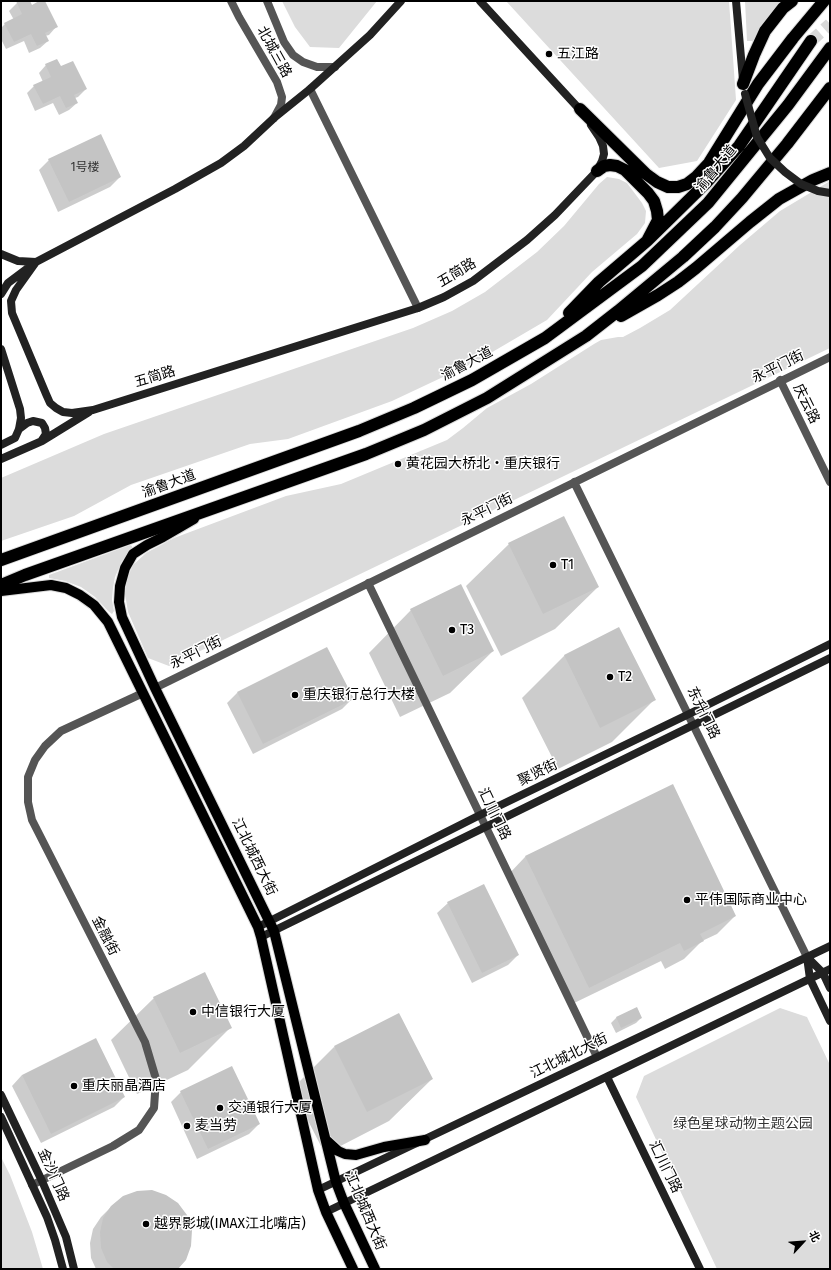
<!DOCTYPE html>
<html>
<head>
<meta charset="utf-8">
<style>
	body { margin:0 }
	#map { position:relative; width:831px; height:1270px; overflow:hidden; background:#fff; font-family:"Fira Sans","Noto Sans SC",sans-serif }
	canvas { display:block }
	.frame { position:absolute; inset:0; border:2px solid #000; pointer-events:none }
	.north { position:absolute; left:783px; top:1222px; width:40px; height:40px; -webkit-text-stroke:3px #fff; paint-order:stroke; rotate:64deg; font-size:11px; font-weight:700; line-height:16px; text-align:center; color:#000 }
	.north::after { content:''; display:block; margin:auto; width:14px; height:18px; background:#000; clip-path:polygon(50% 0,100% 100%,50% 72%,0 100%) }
</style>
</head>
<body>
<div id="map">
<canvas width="831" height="1270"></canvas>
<div class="frame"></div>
<div class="north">北</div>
</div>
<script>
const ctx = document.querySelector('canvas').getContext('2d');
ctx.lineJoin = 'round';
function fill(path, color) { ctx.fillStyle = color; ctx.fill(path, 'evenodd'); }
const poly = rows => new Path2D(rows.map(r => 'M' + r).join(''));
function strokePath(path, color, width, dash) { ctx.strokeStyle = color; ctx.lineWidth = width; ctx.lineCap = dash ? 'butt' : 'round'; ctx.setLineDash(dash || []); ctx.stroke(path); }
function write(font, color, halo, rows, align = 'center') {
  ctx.font = font + ' "Fira Sans","Noto Sans SC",sans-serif'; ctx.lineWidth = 3; ctx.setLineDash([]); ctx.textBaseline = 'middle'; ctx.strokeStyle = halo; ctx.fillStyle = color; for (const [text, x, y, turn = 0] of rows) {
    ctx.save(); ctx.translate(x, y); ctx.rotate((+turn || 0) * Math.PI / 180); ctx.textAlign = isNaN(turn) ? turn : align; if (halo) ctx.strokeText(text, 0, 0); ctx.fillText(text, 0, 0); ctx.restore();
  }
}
fill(poly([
	[282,1,377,1,339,48,310,47,295,27],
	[506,1,729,1,736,100,697,161,659,168],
	[745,1,783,1,777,5,761,27,753,41,747,41],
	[607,177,619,179,627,183,642,203,646,211,645,223,637,234,592,272,547,320,477,361,392,401,288,439,250,444,131,485,74,516,1,541,1,478,104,434,413,328,452,311,485,292,537,252,564,226,599,184],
	[830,181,830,348,169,666,148,658,128,612,125,594,127,579,133,565,146,553,174,538,286,496,341,484,447,440,463,428,487,408,531,384,594,344,601,340,618,337,623,337,640,328,670,310,740,245,780,211],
	[130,545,132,546,132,548,122,561,115,577,113,588,112,600,114,611,112,614,108,611,95,597,81,587,65,581,49,578,49,575],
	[780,1008,807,1017,830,1065,830,1269,717,1269,636,1097,644,1076],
	[1,1157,10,1175,32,1232,43,1269,1,1269]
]), '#dcdcdc');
fill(poly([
	[21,1,29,1,31,6,41,1,44,1,56,27,49,35,45,36,48,41,40,48,29,53,24,41,6,49,1,39,1,28,5,24,14,20,9,11,17,3],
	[46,65,60,68,86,89,78,97,75,98,77,103,69,110,59,115,53,103,35,111,27,93,34,86,43,82,39,73],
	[49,160,120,177,110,187,58,212,39,170],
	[509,544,598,587,555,629,501,656,466,586],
	[411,610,493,651,450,693,400,717,369,653],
	[565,655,654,700,612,742,558,769,522,698],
	[237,693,352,699,342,709,253,754,227,703],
	[672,786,735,916,717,934,702,941,684,959,665,969,661,961,570,1005,507,876,525,857],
	[448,903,518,955,508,965,472,983,437,913],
	[154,998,231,1027,188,1070,137,1094,111,1040],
	[636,1008,641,1018,636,1023,616,1033,611,1023,616,1018],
	[334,1047,432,1079,389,1121,325,1154,292,1089],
	[22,1075,124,1097,114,1107,41,1143,12,1086],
	[181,1092,259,1124,249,1134,197,1159,171,1102],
	[112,1206,177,1269,96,1269,91,1258,90,1243,93,1229,101,1217]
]), '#0003');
fill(poly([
	[16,1,30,1,32,5,39,1,45,1,58,27,45,33,49,41,37,46,31,34,14,42,4,23,22,14],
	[57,59,61,66,73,61,87,89,74,95,78,103,66,108,60,96,43,104,33,85,51,77,45,64],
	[101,134,121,177,69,202,48,159],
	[564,516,599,587,543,614,508,543],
	[461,584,494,651,443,676,410,609],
	[619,627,656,700,600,728,564,655],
	[327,647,354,699,263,744,237,692],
	[673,784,736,916,700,934,704,941,684,951,680,943,589,988,525,856],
	[484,884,519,955,482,973,447,902],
	[205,972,232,1028,180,1053,153,997],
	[637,1007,642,1018,621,1028,616,1017],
	[399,1013,433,1079,367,1112,334,1046],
	[96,1038,125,1097,51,1134,22,1075],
	[232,1066,260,1124,208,1149,180,1091],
	[152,1190,166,1195,178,1203,187,1215,192,1230,191,1246,186,1260,178,1269,114,1269,107,1262,101,1248,100,1232,103,1218,111,1206,123,1196,137,1191]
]), '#c4c4c4');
strokePath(poly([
	[811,41,830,24]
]), '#d9d9d9', 12, [12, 6]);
const primary = poly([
	[194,519,163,537,147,545,133,554,125,568,120,586,119,602,122,617,155,688,274,931,336,1182,344,1203,375,1269],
	[1,591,51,585,66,588,80,595,94,605,108,622,258,927,261,937,318,1190,326,1212,353,1269],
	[326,1140,338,1151,345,1154,356,1155,384,1147,425,1140]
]);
const highway = poly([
	[743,84,754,55,765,31,783,8,792,1],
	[580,109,646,174,657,182,668,187,678,187,687,184,696,177,709,163,758,84,793,38,824,1],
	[647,241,706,183,739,146,811,41],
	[569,313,599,282,647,241,658,220,657,211,654,201,648,193,625,170,617,166,610,165,604,166,597,171],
	[621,316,658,295,678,282,696,268,750,222,779,199,813,180,830,173],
	[1,560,359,431,414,408,472,380,545,338,642,266,708,203,788,105,830,48],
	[1,585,25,575,366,454,424,430,487,398,586,336,618,311,683,257,715,227,742,198,787,144,830,88]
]);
strokePath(primary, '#dbdbdb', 12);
strokePath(highway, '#dbdbdb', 14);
strokePath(poly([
	[231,1,239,17,277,82,282,97,281,105,274,118],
	[267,1,284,42,293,55,303,62,317,67,335,67],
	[310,89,418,308],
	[780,380,830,482],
	[574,482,807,957],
	[368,583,597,1057],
	[155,688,830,357],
	[32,1185,113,1146,139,1130,154,1108,156,1079,145,1042,32,820,28,802,28,777,35,760,45,746,61,731,143,693]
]), '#555', 8);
strokePath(poly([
	[480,1,582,112],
	[736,1,743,80],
	[1,254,18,261,36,262,16,290,11,301,12,313,46,394,50,403,56,408,63,412,72,413,93,410,418,308,444,297,473,281,527,240,555,215,597,171,602,161,604,154,603,146,599,137,591,125],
	[1,294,8,283,36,262,175,189,221,163,244,146,274,118,310,89,370,35,401,1],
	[1,349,20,409,21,418,19,429,15,438,1,445],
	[19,429,27,423,33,421,42,423,45,428,46,434,42,440],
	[1,459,42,441,89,412],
	[258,927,480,815,689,714,830,644],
	[261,937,830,658],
	[807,957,810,979,830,1021],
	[807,957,823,973,830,988],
	[607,1077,700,1269],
	[1,1095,42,1181,66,1237,74,1269],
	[1,1117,47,1217,55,1240,63,1269],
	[318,1190,830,946],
	[326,1212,830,969]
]), '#222', 8);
strokePath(primary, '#000', 10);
strokePath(highway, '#000', 12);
strokePath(poly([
	[745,94,757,137,770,158,785,172,801,184,818,191,830,193]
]), '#222', 8);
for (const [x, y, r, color] of [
	[549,54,4,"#000"],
	[398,464,4,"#000"],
	[553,565,4,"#000"],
	[452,630,4,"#000"],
	[610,677,4,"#000"],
	[295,695,4,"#000"],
	[687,900,4,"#000"],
	[193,1012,4,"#000"],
	[74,1086,4,"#000"],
	[220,1108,4,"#000"],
	[187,1126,4,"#000"],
	[146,1224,4,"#000"]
]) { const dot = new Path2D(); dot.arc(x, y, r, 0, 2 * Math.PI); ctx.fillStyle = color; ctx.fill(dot); strokePath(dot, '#fff', 1.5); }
write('12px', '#313131', null, [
	["1号楼",85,168]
]);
write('14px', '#000', '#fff', [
	["北城三路",274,52,61],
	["渝鲁大道",716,169,-50],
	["五简路",457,273,-31],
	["渝鲁大道",467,364,-28],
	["永平门街",778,367,-26],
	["五简路",155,377,-17],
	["庆云路",806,404,64],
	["渝鲁大道",169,484,-20],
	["永平门街",487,510,-26],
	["永平门街",196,653,-26],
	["东升门路",703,713,64],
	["聚贤街",538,773,-26],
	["汇川门路",494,814,64],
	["江北城西大街",254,857,64],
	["金融街",105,936,63],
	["江北城北大街",569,1056,-26],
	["汇川门路",665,1167,64],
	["金沙门路",53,1175,66],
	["江北城西大街",365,1211,67]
]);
write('14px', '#000', '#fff', [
	["五江路",557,54],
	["黄花园大桥北‧重庆银行",406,464],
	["T1",561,565],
	["T3",460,630],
	["T2",618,677],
	["重庆银行总行大楼",303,695],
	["平伟国际商业中心",695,900],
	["中信银行大厦",201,1012],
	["重庆丽晶酒店",82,1086],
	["交通银行大厦",228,1108],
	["麦当劳",195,1126],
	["越界影城(IMAX江北嘴店)",154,1224]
], 'left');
write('14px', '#333', '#fff', [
	["绿色星球动物主题公园",743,1124]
]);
</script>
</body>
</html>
